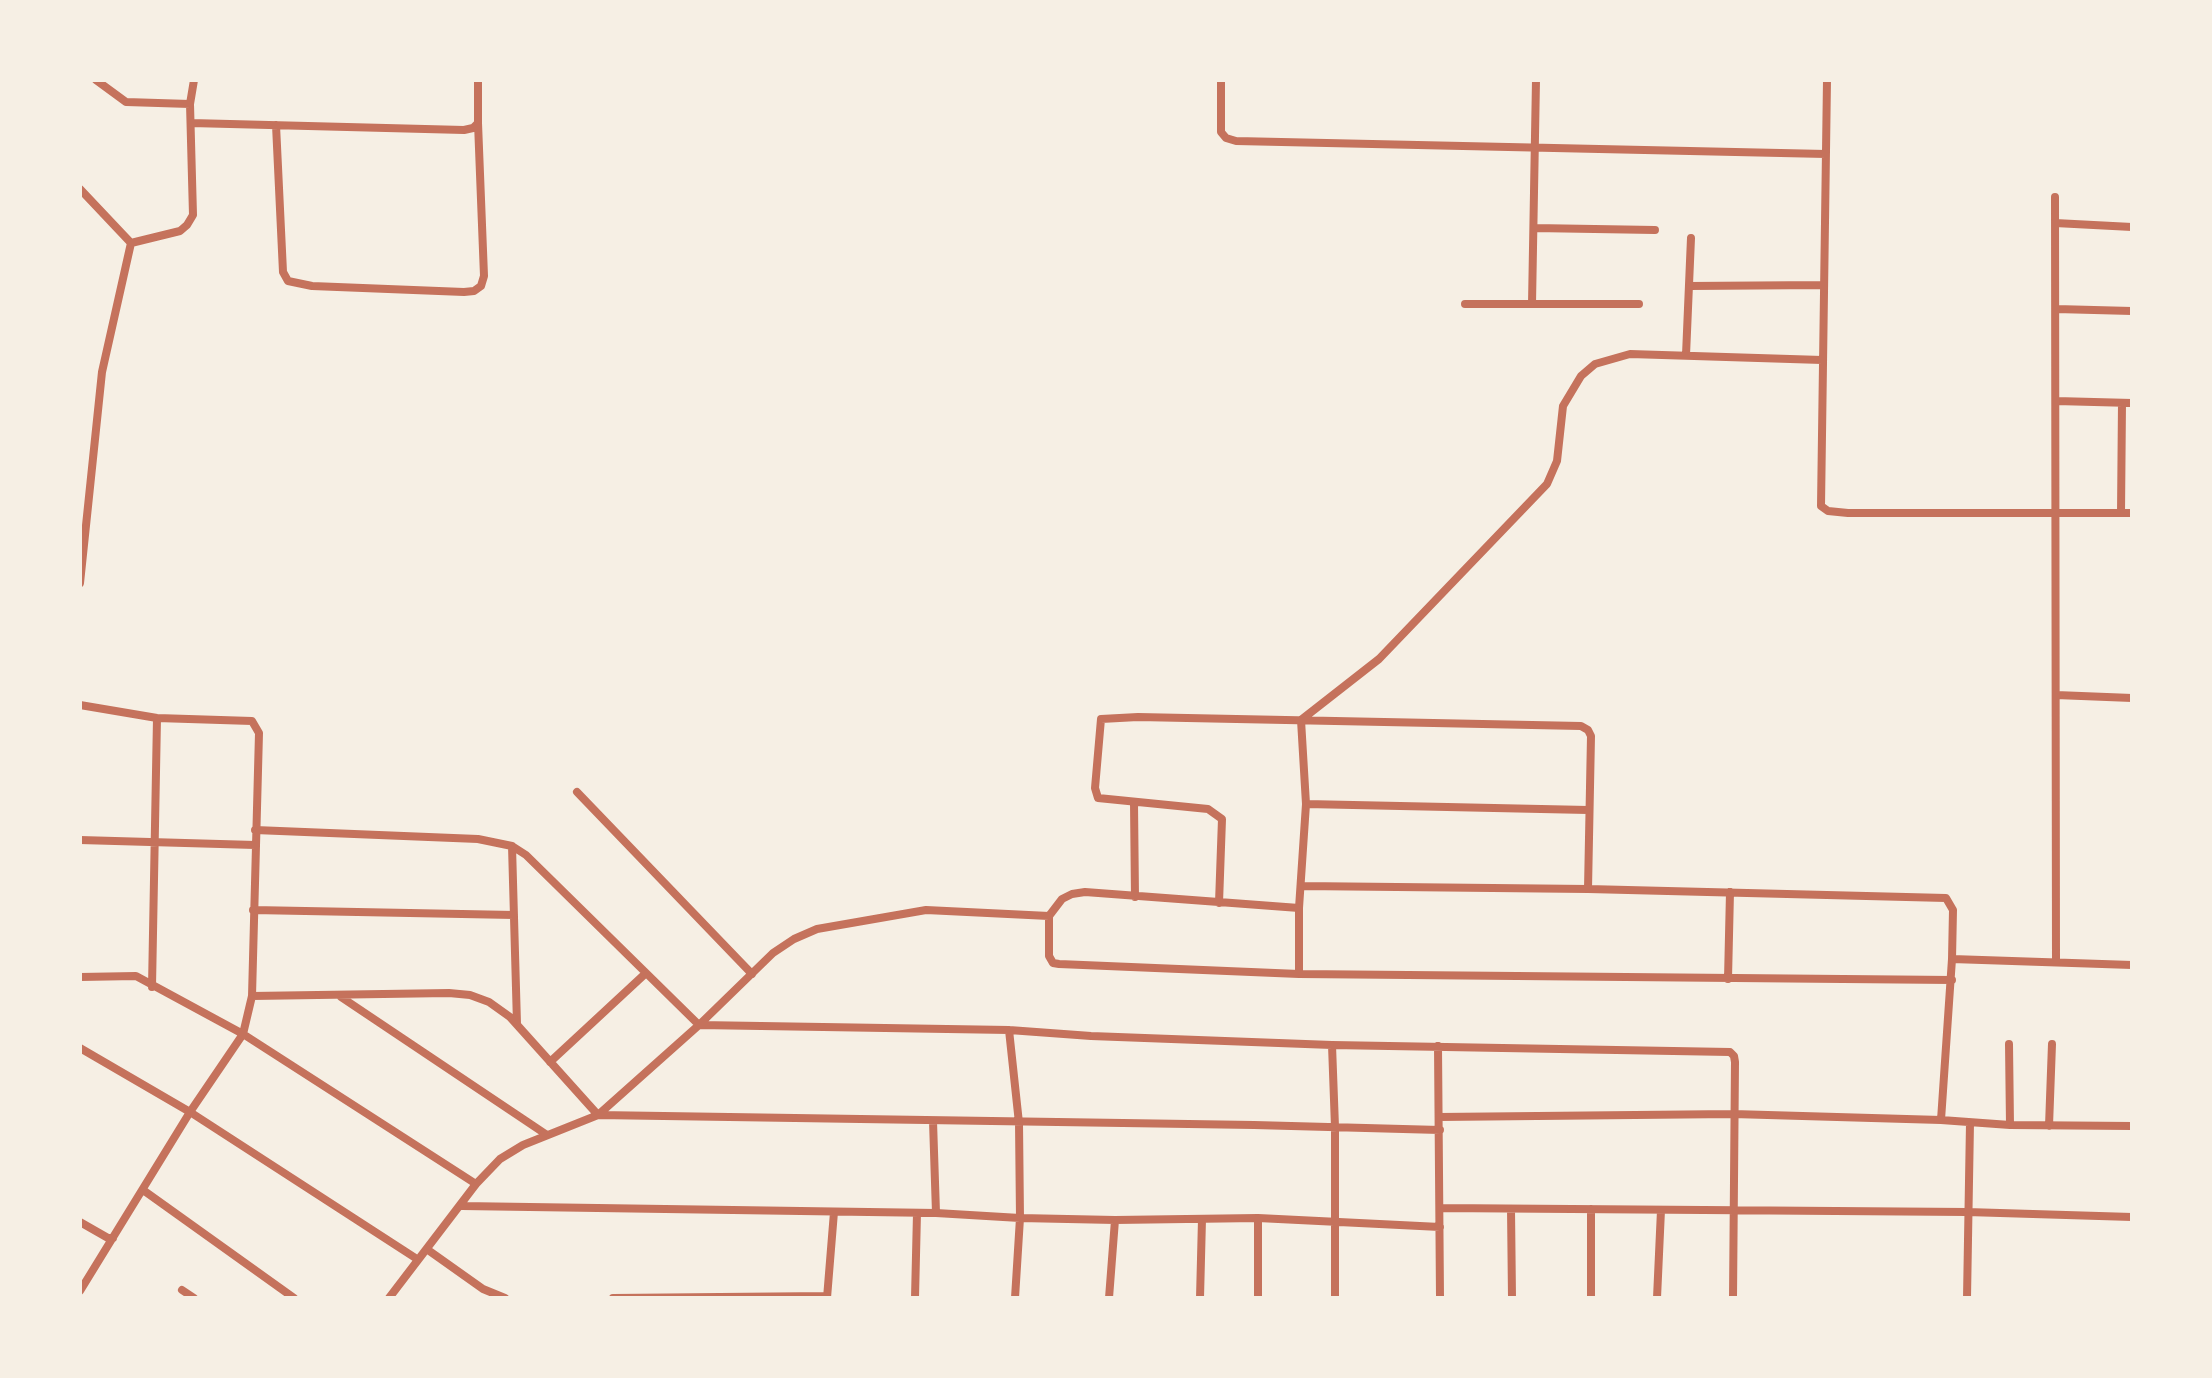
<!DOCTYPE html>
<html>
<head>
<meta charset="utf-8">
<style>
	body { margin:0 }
	#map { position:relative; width:2212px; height:1378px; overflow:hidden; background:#f6efe4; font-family:"Sofia Sans Condensed",sans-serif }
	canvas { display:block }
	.frame { position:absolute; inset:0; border:82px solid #f6efe4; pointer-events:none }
</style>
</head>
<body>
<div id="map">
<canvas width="2212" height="1378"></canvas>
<div class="frame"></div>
</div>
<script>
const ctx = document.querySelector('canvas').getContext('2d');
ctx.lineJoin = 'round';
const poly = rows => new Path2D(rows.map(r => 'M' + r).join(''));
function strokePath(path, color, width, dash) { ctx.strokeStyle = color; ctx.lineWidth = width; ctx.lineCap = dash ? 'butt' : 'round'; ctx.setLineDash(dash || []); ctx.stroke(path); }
strokePath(poly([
	[96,80,126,102,190,104],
	[1221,80,1221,132,1226,138,1236,141,1826,154],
	[1827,80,1821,506,1828,511,1848,513,2132,513],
	[191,123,464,130,473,128,478,123,478,80],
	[276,125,283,272,288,281,312,286,464,292,474,291,481,286,484,276,478,123],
	[80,189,131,243,102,372,80,583],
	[2055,197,2056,962],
	[2055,223,2132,227],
	[1534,228,1655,230],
	[131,243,180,231,187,225,193,215,190,104,194,80],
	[1689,286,1823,285],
	[1465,304,1639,304],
	[1532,304,1536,80],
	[2056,309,2132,311],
	[1686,355,1691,238],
	[2056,401,2132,403],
	[2121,513,2122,403],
	[2056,695,2132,698],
	[80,705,157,718,252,721,259,733,252,996,243,1034,190,1112,80,1291],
	[577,792,752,974],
	[1134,803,1135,897],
	[1306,804,1588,810],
	[255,830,478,839,512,846,526,855,699,1025,1009,1030,1091,1036,1332,1045,1730,1052,1734,1056,1735,1062,1733,1298],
	[80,840,255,845],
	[512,846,517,1024],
	[1301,886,1588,889,1946,898,1953,910,1952,959,1941,1120],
	[1219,903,1222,819,1208,809,1098,798,1095,788,1101,719,1138,717,1581,726,1588,730,1591,736,1588,889],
	[253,910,514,915],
	[1049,916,1049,956,1053,963,1059,964,1299,974,1952,980],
	[1952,959,2132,965],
	[1299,974,1299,908,1306,804,1301,720,1379,659,1547,484,1557,461,1563,406,1581,376,1595,364,1630,354,1822,360],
	[80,977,136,976,243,1034,476,1184],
	[1728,979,1730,892],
	[152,987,157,718],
	[252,996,449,993,470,995,489,1002,510,1017,598,1115,1254,1125,1440,1130],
	[341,997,547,1135],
	[1009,1030,1019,1123,1020,1218,1015,1298],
	[2009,1044,2010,1125],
	[1332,1045,1335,1127,1335,1298],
	[1438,1046,1440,1298],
	[80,1048,190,1112,417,1259],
	[550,1062,646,973],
	[1439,1117,1733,1114,1941,1120,2010,1125,2132,1126],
	[933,1121,936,1213],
	[2049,1126,2052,1044],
	[143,1190,294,1298],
	[462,1206,936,1213,1020,1218,1115,1220,1258,1218,1440,1227],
	[1440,1208,1967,1212,2132,1217],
	[1511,1209,1512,1298],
	[1258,1218,1258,1298],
	[80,1222,108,1238,113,1238],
	[428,1250,483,1289,505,1298],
	[182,1290,194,1298],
	[389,1298,476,1184,500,1159,523,1145,598,1115,699,1025,773,953,794,939,817,929,926,910,1049,916,1062,899,1072,894,1085,892,1299,908],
	[613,1298,827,1296],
	[827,1298,834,1212],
	[915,1298,917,1213],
	[1109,1298,1115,1220],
	[1200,1298,1202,1219],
	[1591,1298,1591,1209],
	[1657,1298,1661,1210],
	[1967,1298,1970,1123]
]), '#c5725c', 8);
</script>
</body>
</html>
